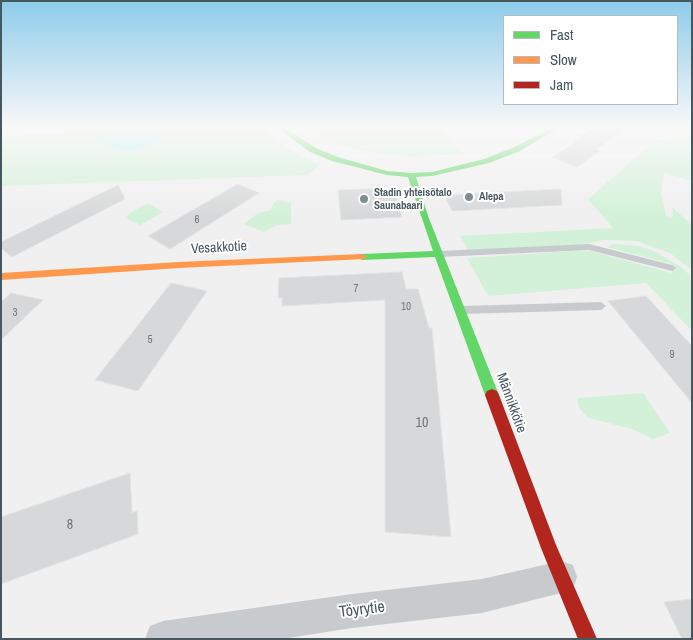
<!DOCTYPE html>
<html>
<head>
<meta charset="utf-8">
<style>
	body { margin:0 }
	#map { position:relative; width:693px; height:640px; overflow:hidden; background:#f1f0f0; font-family:"Archivo Narrow",sans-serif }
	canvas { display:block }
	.frame { position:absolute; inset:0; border:2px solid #46585e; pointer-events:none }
	.legend { position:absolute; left:503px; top:15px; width:175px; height:90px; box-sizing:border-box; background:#fff; border:1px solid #b5bcbf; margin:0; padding:6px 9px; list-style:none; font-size:15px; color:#46585e }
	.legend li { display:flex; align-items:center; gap:10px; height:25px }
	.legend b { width:25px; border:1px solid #b5bcbf }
</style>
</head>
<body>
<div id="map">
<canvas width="693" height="640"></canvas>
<div class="frame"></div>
<ul class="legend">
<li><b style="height:6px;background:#63d668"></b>Fast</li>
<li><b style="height:6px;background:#ff974d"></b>Slow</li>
<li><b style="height:6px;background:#b3261e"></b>Jam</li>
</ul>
</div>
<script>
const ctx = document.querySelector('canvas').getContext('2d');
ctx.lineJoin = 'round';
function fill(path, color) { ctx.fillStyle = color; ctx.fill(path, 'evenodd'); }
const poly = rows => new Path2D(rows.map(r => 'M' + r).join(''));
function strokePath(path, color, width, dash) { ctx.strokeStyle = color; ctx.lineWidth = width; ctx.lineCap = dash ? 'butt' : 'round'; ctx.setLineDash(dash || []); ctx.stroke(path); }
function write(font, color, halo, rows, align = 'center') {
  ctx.font = font + ' "Archivo Narrow",sans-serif'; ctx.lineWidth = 4; ctx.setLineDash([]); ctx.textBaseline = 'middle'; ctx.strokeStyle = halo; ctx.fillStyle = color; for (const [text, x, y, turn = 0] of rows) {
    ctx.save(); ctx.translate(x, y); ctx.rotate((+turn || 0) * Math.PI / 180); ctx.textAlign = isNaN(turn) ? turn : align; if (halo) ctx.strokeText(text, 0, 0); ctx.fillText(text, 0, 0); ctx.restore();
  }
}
fill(poly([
	[77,127,261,127,293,152,319,165,308,175,1,186,1,136,58,134],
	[304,127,439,127,464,154,410,157,356,150,320,137],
	[676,127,692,127,692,181,664,173,661,193,666,216,673,217,672,207,692,225,692,270,670,253,636,241,605,240,578,245,468,250,460,236,613,228,588,199,656,140,689,137],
	[277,200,291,203,291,224,277,225,264,232,244,224,258,213,271,210,273,204],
	[148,203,163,212,140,225,125,218,130,213],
	[614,244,639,246,654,251,683,268,692,278,692,331,646,283,488,296,467,258,573,251,590,251,672,273,672,264,607,247],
	[643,393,670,433,653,439,632,429,588,418,579,408,577,398]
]), '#d3f1d8');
fill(poly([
	[156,130,163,134,159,140,150,145,130,151,118,149,95,139,98,136,108,134]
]), '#a5f1f0');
fill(poly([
	[80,127,84,127,100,136,97,137,80,127]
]), '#a5f1f0');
const building = poly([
	[596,127,628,127,597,149,600,151,577,167,552,157,576,142,573,141,596,127],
	[238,184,259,193,170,249,148,236,238,184],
	[118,185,125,199,12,257,1,248,1,242,118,185],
	[394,188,402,217,341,220,338,190,394,188],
	[561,189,562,205,452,211,444,195,561,189],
	[402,272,406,289,418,289,429,328,432,328,451,537,385,532,385,300,282,306,282,298,278,298,279,278,402,272],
	[171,283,207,291,138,391,95,380,171,283],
	[11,293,43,300,1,340,1,302,11,293],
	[646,296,692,346,692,403,608,301,646,296],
	[130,473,132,513,137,511,138,534,1,584,1,517,130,473],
	[692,599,692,639,682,639,664,602,692,599]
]);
fill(building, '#d7d8d9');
strokePath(building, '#e2e2e3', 1);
fill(poly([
	[589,244,672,265,676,268,672,271,589,250,439,257,435,254,439,251,589,244],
	[601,302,606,306,601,310,461,314,456,310,461,306,601,302]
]), '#c7cbcd');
fill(poly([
	[561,561,573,565,577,577,573,589,561,593,482,613,352,628,282,639,145,639,150,626,163,621,352,594,482,579,561,561]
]), '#c7cbcd');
fill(poly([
	[276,127,283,127,316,148,338,157,387,171,411,173,432,172,484,159,512,148,554,127,561,127,518,152,489,163,432,176,416,177,428,216,499,395,497,399,492,401,487,399,485,395,435,257,362,260,357,257,362,254,433,251,408,177,387,175,332,161,310,152,276,127]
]), '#63d668');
fill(poly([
	[362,254,367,257,365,259,179,268,1,280,1,273,179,262,362,254]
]), '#ff974d');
fill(poly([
	[492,389,497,391,499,395,556,545,597,639,578,639,541,548,485,395,487,391,492,389]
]), '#b3261e');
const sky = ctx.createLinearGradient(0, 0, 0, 216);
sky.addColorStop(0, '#8dcceb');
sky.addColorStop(0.59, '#f9f8f8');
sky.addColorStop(1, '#f9f8f800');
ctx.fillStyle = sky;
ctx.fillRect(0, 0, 693, 216);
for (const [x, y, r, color] of [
	[469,197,5,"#828d91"],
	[364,199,5,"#828d91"]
]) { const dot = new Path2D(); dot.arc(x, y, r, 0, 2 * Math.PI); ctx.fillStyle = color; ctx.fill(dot); strokePath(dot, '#fff', 2); }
write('bold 11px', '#46585e', '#fff', [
	["Stadin yhteisötalo",374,193],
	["Saunabaari",374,206],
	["Alepa",479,197]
], 'left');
write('11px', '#6c797e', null, [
	["6",197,220],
	["7",356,289],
	["10",406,307],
	["3",15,313],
	["5",150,340],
	["9",672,355]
]);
write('14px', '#46585e', '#fff', [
	["Vesakkotie",219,248,-3],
	["Männikkötie",511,403,70]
]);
write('14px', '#6c797e', null, [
	["10",422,423],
	["8",70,525]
]);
write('16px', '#46585e', '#fff', [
	["Töyrytie",362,610,-7]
]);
</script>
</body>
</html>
